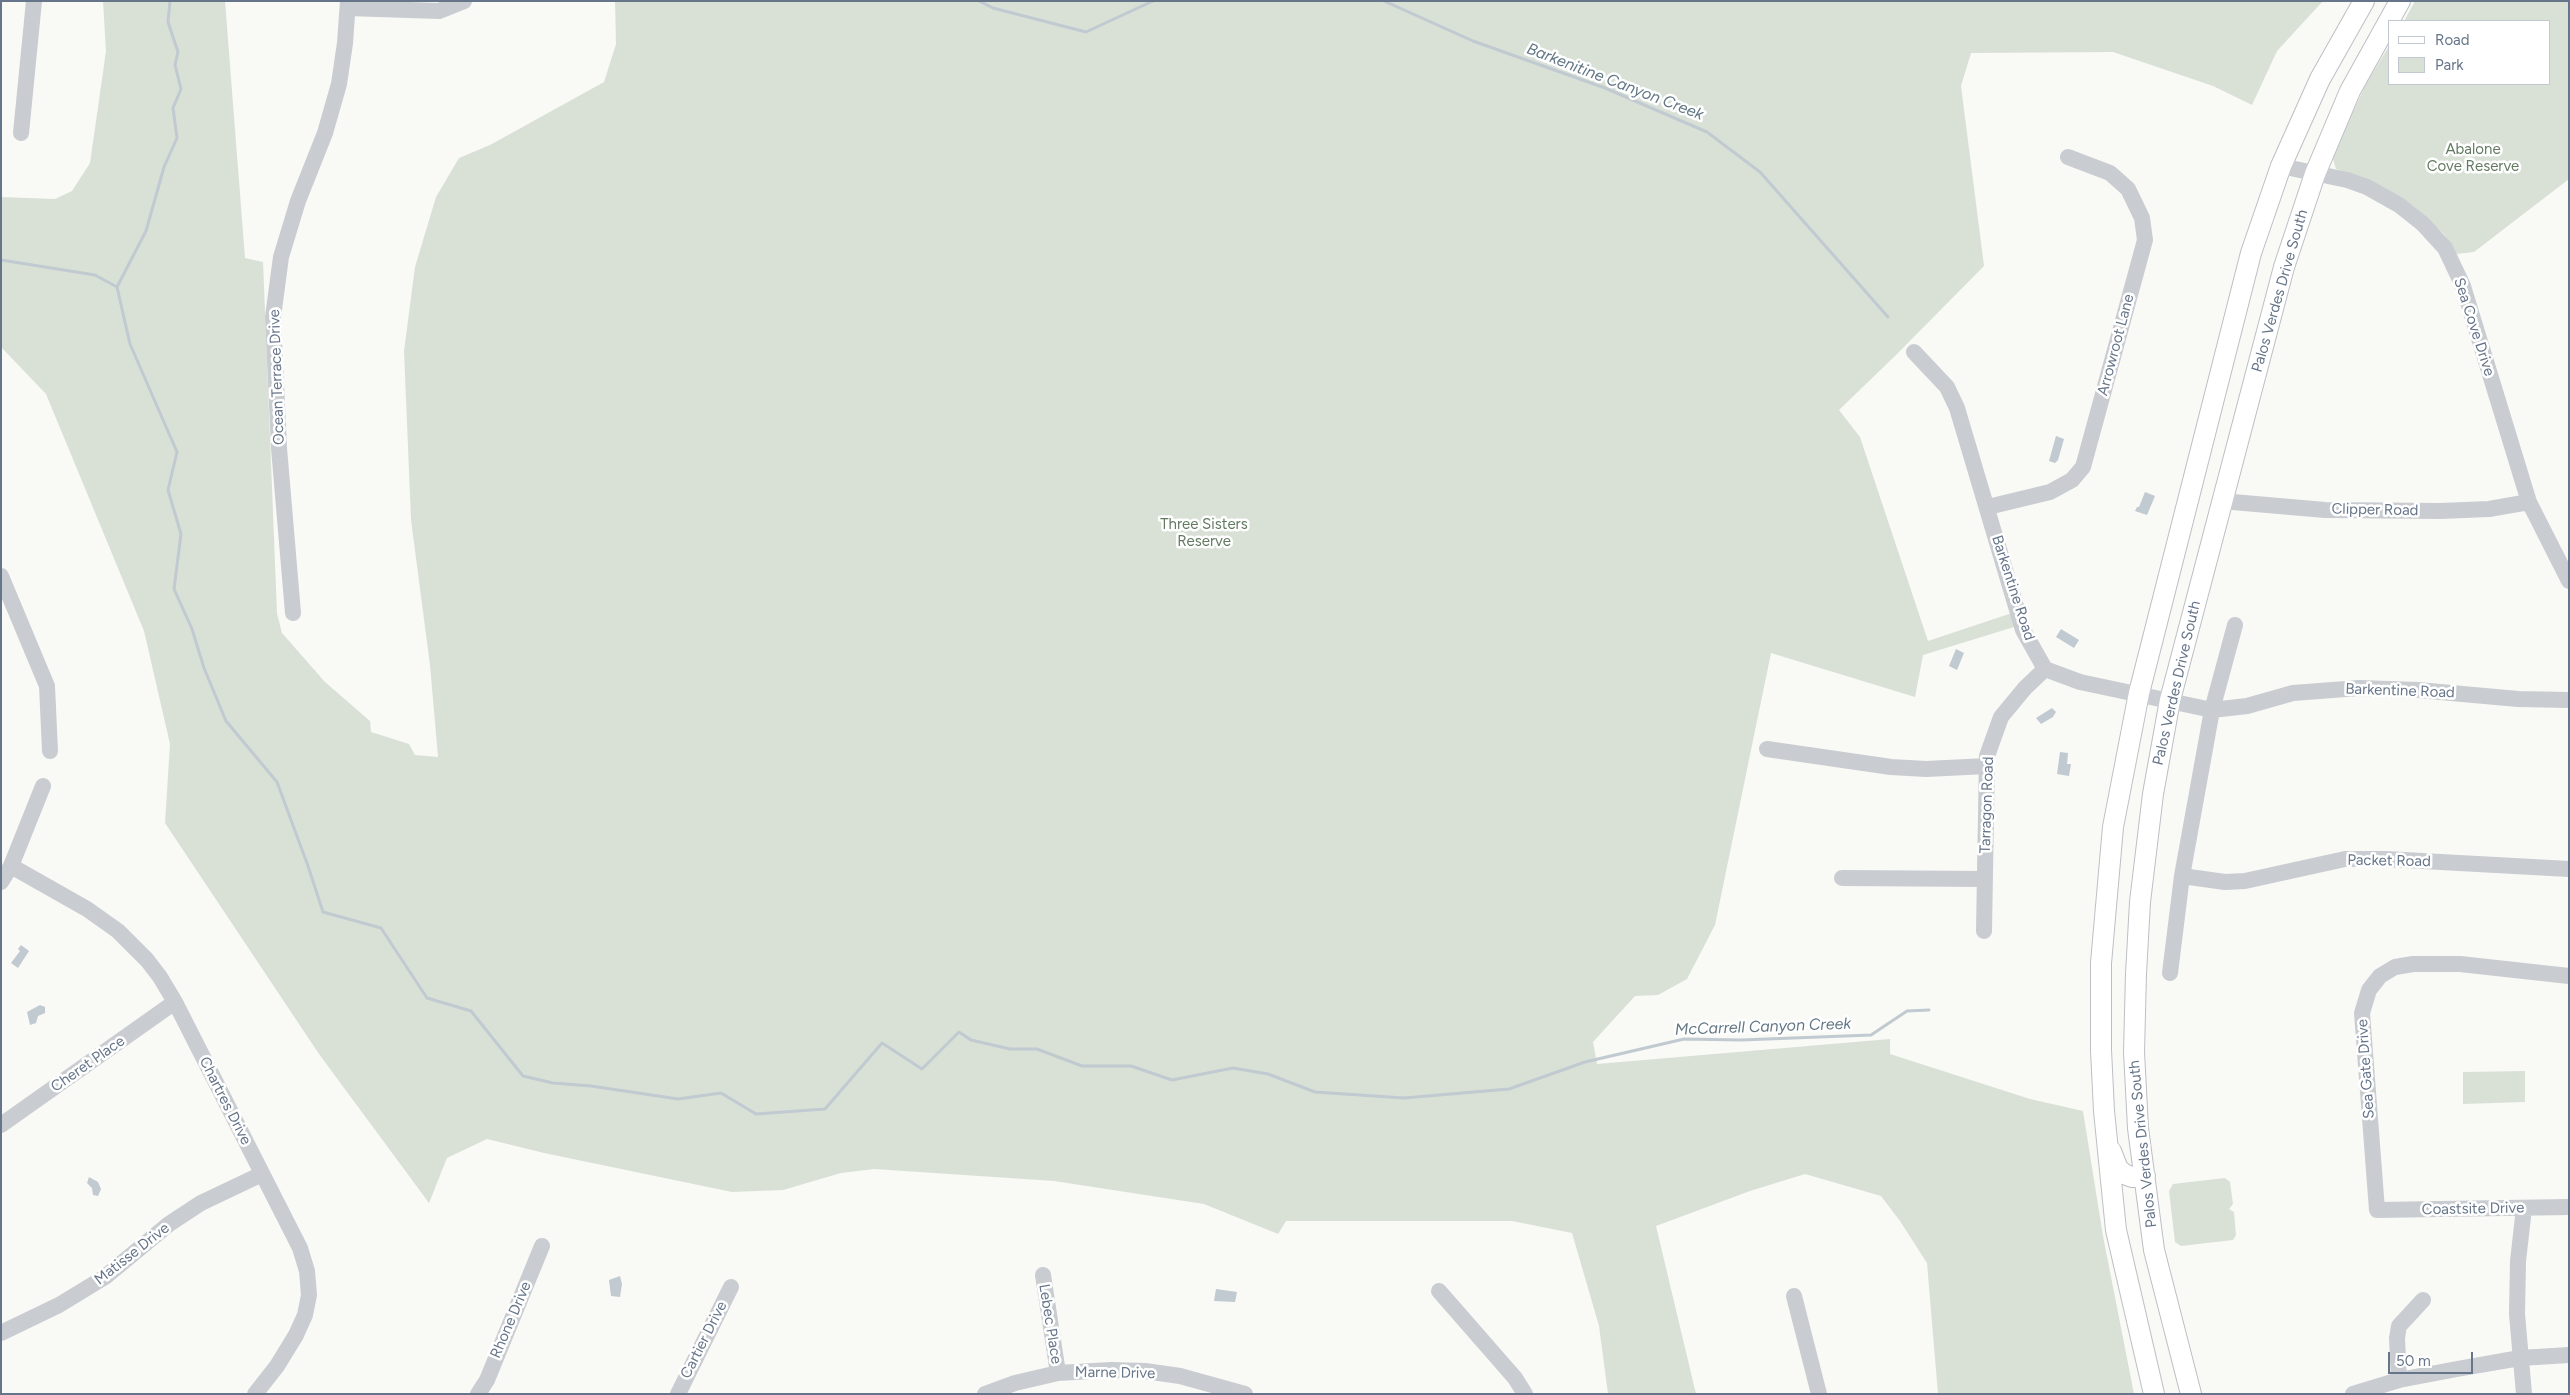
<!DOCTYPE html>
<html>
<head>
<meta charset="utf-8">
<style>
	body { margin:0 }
	#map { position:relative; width:2570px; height:1395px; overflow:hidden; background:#f9f9f6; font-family:Figtree,sans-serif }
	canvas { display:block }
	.frame { position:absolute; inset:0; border:2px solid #667589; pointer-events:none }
	.legend { position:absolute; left:2388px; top:20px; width:162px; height:65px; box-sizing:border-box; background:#fff; border:1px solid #c2c8d0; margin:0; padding:6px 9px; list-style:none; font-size:15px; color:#667589 }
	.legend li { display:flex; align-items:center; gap:10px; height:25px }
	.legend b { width:25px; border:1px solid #c2c8d0 }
	.scale { position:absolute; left:2388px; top:1352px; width:85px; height:22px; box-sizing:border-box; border:2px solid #667589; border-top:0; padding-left:6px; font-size:15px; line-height:18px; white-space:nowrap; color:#667589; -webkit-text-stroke:4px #fff; paint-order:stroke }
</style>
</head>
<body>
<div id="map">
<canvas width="2570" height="1395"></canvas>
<div class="frame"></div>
<ul class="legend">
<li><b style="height:6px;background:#fff"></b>Road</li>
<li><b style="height:14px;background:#d9e1d7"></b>Park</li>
</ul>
<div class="scale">50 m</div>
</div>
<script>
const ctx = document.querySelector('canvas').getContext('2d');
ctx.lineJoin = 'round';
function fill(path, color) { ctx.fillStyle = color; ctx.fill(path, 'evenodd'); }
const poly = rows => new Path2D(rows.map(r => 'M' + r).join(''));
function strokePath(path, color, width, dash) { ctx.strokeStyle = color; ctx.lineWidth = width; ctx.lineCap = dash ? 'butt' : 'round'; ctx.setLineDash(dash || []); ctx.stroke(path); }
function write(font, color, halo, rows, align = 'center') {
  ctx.font = font + ' Figtree,sans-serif'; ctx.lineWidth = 5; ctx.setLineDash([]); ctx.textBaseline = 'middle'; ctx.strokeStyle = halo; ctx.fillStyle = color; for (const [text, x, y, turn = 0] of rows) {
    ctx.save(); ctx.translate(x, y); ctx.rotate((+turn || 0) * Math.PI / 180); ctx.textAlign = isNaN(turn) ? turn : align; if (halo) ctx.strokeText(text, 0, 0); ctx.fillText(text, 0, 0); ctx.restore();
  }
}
fill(poly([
	[103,1,225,1,245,258,263,262,277,613,282,633,325,682,370,721,371,732,409,744,415,755,438,757,430,665,411,520,404,351,415,267,436,197,459,158,490,145,604,82,616,44,615,1,2323,1,2277,51,2252,105,2213,86,2113,52,1971,53,1961,86,1984,266,1896,355,1839,410,1860,437,1928,641,2012,613,2014,627,1923,655,1915,697,1771,653,1715,925,1687,979,1658,995,1635,996,1593,1042,1597,1064,1890,1039,1890,1054,2030,1099,2083,1111,2103,1236,2134,1394,1938,1394,1927,1263,1900,1221,1881,1196,1805,1174,1750,1191,1656,1226,1696,1394,1608,1394,1599,1326,1572,1233,1512,1221,1286,1221,1278,1234,1204,1204,1054,1181,874,1169,841,1173,783,1190,732,1192,544,1153,487,1139,447,1158,429,1203,319,1054,165,823,170,744,144,631,46,394,1,347,1,197,55,199,72,191,90,163,106,51],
	[2415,1,2569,1,2569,179,2474,252,2456,254,2444,234,2413,206,2371,182,2336,169,2332,156,2367,82,2389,46,2389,84,2549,84,2549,21,2404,21],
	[2525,1071,2525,1102,2463,1104,2463,1072],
	[2225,1178,2230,1182,2233,1204,2229,1209,2234,1212,2236,1235,2233,1240,2181,1246,2175,1242,2169,1191,2173,1184]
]), '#d9e1d7');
fill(poly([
	[2056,436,2064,439,2058,460,2055,463,2049,461],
	[2145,492,2155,496,2147,515,2135,511,2137,507,2139,507],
	[2061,629,2079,640,2074,648,2056,637],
	[1956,649,1964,653,1957,670,1949,666],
	[2052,708,2056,712,2053,717,2041,724,2036,718],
	[2060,752,2068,753,2067,764,2071,764,2069,776,2057,774],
	[21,945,29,951,18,968,11,963,20,951,18,949],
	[40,1005,45,1007,45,1013,38,1016,36,1023,30,1025,27,1012],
	[89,1177,98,1182,101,1189,98,1196,93,1195,92,1188,87,1183],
	[620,1276,622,1284,620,1297,611,1296,609,1280],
	[1216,1289,1237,1292,1235,1302,1214,1301]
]), '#c0cad0');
strokePath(poly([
	[979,1,993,8,1086,32,1153,1],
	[1384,1,1473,41,1605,88,1707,132,1760,172,1888,317],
	[1,260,95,275,117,287,130,344,177,452,168,490,181,534,174,589,192,629,204,668,226,721,277,782,308,866,323,912,381,928,427,998,471,1011,523,1076,553,1083,591,1086,678,1099,721,1093,756,1114,825,1109,882,1043,922,1069,959,1032,971,1040,1010,1049,1037,1049,1082,1066,1131,1066,1172,1080,1233,1068,1268,1074,1315,1092,1404,1098,1509,1089,1585,1062,1684,1039,1741,1040,1871,1035,1907,1011,1929,1010],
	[117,287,146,231,164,167,177,138,173,108,181,89,175,65,178,52,168,22,170,1]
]), '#c0cad0', 3);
const major = poly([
	[2111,1151,2118,1169,2124,1174,2132,1177,2145,1176],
	[2154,1394,2116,1230,2104,1111,2101,1050,2101,963,2113,827,2139,693,2251,253,2281,166,2320,79,2364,1],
	[2191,1394,2154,1250,2138,1128,2134,1052,2136,974,2140,902,2153,794,2170,700,2284,267,2315,174,2350,91,2400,1]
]);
strokePath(major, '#bcbfc4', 22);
strokePath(poly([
	[348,8,439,11,464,1],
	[21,133,34,1],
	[2281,166,2347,180,2367,187,2399,205,2423,224,2445,248,2463,286,2529,502,2569,581],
	[1914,352,1947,387,1957,408,2023,630,2045,669,2080,682,2212,710,2247,706,2293,693,2359,688,2418,690,2518,699,2569,700],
	[2221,501,2325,510,2440,511,2489,509,2529,502],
	[1988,507,2050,492,2072,480,2083,467,2145,240,2142,218,2128,189,2110,173,2068,157],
	[1,576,47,686,50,751],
	[293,613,279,448,273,317,281,257,298,201,325,133,339,84,345,43,348,1],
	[1767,749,1891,767,1926,769,1987,766],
	[11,866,87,909,118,931,147,960,160,977,175,1002,300,1248,307,1271,309,1295,305,1315,296,1335,277,1366,255,1394],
	[2182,876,2225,882,2245,881,2345,859,2386,859,2569,869],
	[1842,878,1985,879],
	[1,882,11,866,43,786],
	[1984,931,1987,756,2001,717,2025,688,2045,669],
	[2170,973,2182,876,2212,710,2235,625],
	[2569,976,2460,964,2413,964,2395,967,2380,976,2369,990,2362,1013,2377,1210,2569,1207],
	[1,1125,175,1002],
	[2524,1208,2518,1261,2517,1314,2524,1394],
	[1043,1275,1058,1373],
	[1439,1291,1515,1378,1525,1394],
	[1794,1296,1819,1394],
	[1,1333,59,1305,105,1277,169,1224,201,1203,262,1174],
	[2399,1380,2397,1338,2399,1326,2423,1300],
	[478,1394,487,1380,542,1246],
	[678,1394,731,1287],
	[985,1394,1015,1383,1058,1373,1111,1370,1145,1371,1180,1376,1245,1394],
	[2353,1394,2399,1380,2457,1369,2520,1358,2569,1355]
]), '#c9ccd0', 16);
strokePath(major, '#fff', 20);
write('15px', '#637a61', '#fff', [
	["Abalone",2473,150],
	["Cove Reserve",2473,167],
	["Three Sisters",1204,525],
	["Reserve",1204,542]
]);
write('15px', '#667589', '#fff', [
	["Palos Verdes Drive South",2280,291,-74],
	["Sea Cove Drive",2474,327,72],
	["Arrowroot Lane",2116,345,-75],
	["Ocean Terrace Drive",277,377,-92],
	["Clipper Road",2375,510,1],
	["Barkentine Road",2013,588,72],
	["Palos Verdes Drive South",2177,683,-77],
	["Barkentine Road",2400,691,2],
	["Tarragon Road",1987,805,-88],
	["Packet Road",2389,861,1],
	["Cheret Place",88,1064,-35],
	["Sea Gate Drive",2366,1069,-94],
	["Chartres Drive",225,1101,63],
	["Palos Verdes Drive South",2143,1144,-96],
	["Coastsite Drive",2473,1209,-1],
	["Matisse Drive",132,1254,-38],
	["Rhone Drive",511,1320,-67],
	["Lebec Place",1050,1324,81],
	["Cartier Drive",704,1340,-63],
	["Marne Drive",1115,1373,1]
]);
write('italic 16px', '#627784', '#fff', [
	["Barkenitine Canyon Creek",1615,82,21],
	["McCarrell Canyon Creek",1763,1027,-2]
]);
</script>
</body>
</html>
